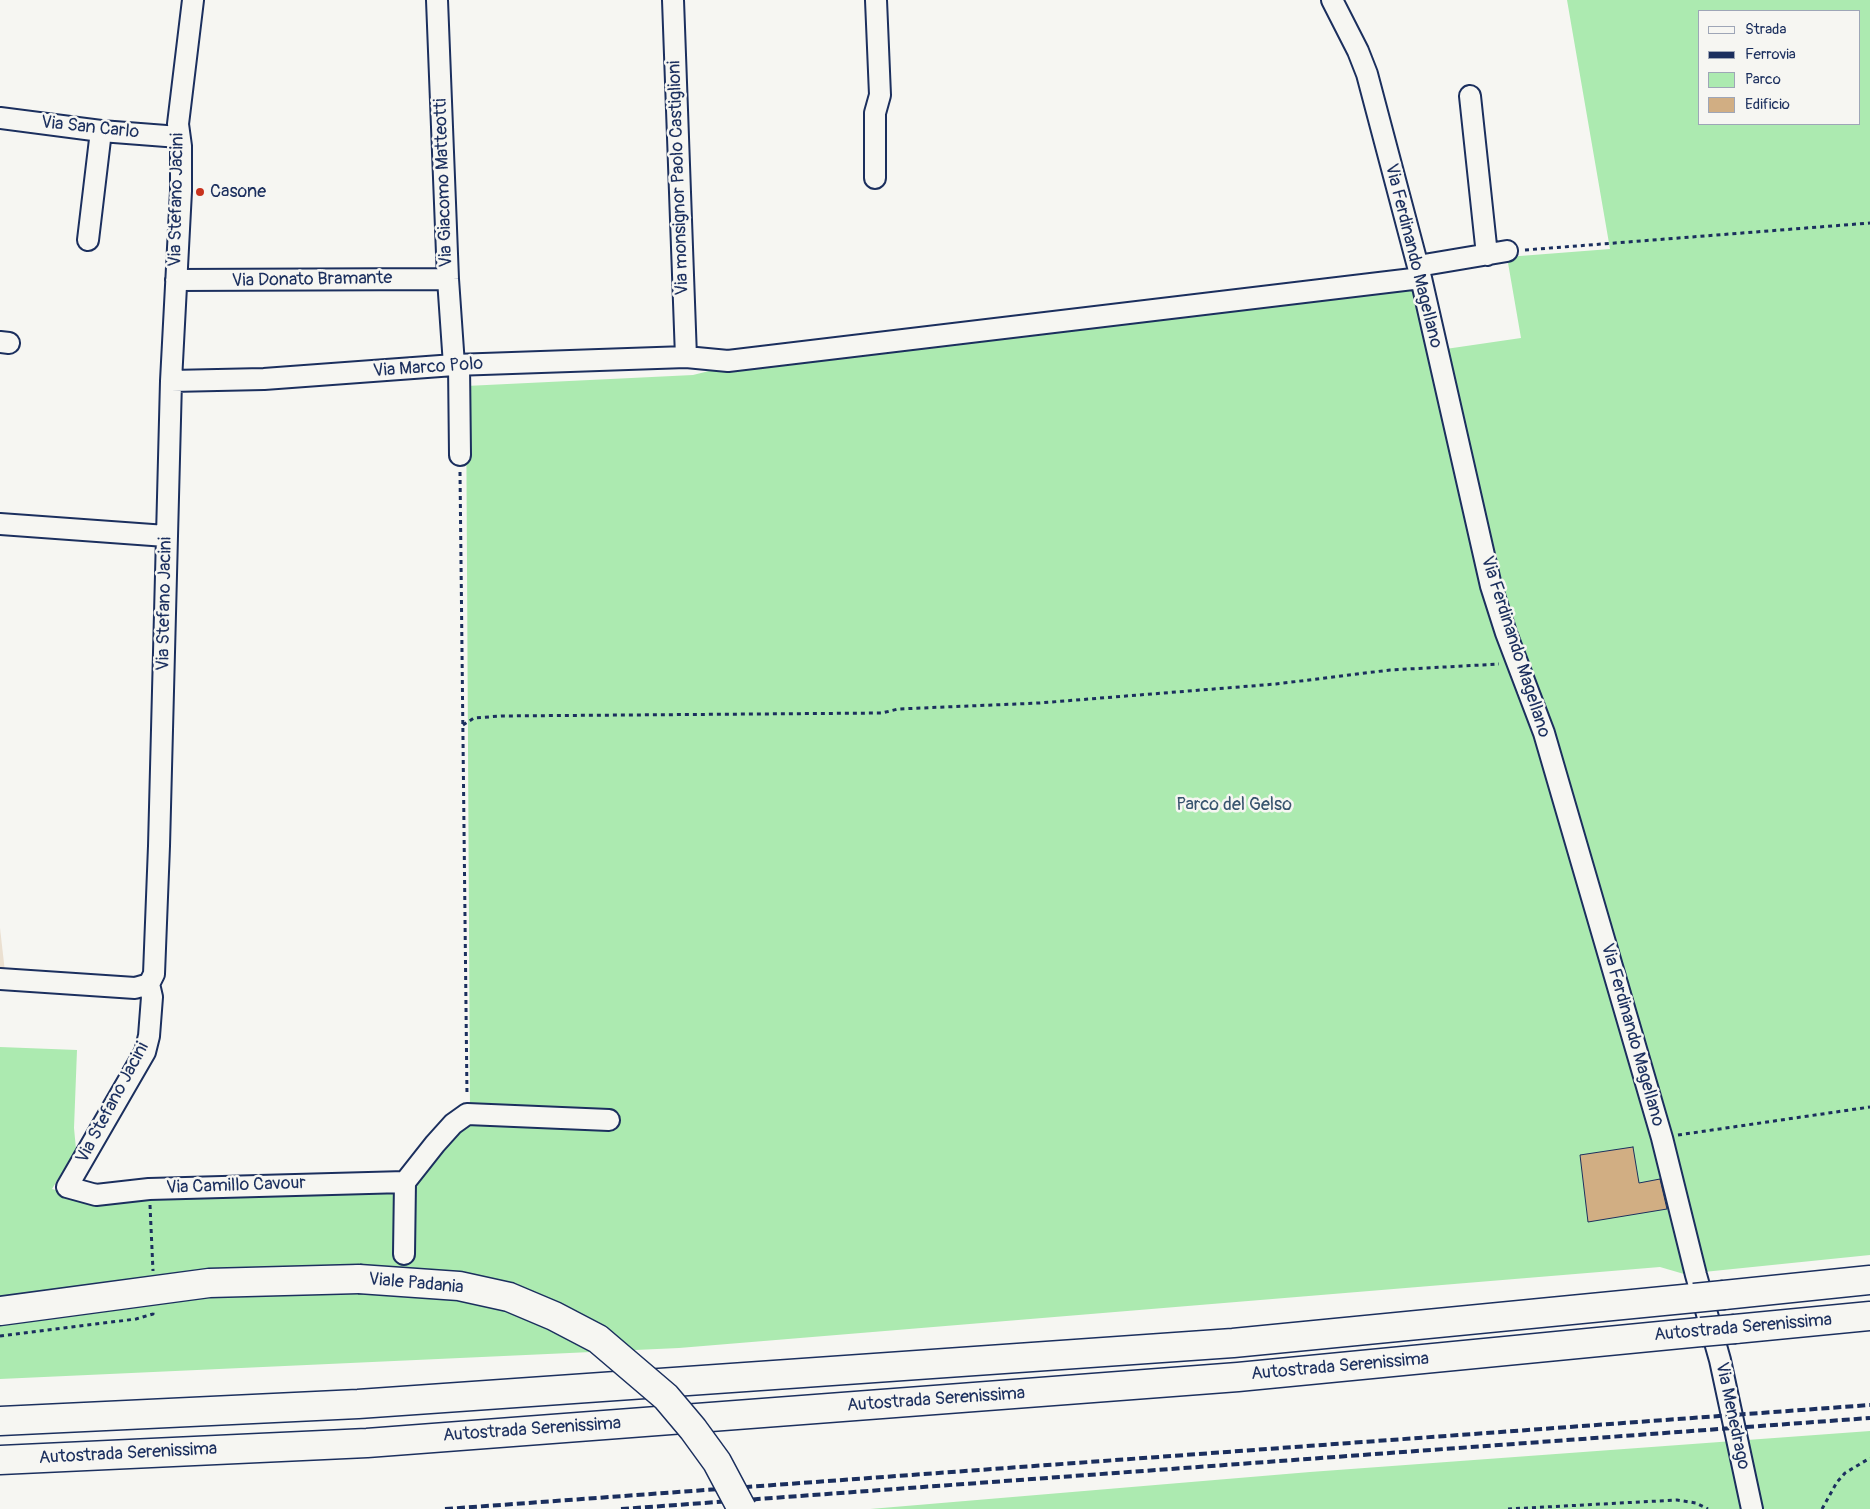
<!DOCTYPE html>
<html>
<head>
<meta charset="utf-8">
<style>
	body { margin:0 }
	#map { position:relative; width:1870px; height:1509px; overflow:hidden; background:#f6f6f2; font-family:Pangolin,sans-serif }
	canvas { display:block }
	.legend { position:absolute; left:1698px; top:10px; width:162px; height:115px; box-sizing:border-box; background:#f6f6f2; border:1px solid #9ea6b7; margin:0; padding:6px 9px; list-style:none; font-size:15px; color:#1b2f5e }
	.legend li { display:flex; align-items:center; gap:10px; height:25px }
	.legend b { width:25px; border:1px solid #9ea6b7 }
</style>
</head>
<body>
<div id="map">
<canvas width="1870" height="1509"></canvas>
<ul class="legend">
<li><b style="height:6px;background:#f6f6f2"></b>Strada</li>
<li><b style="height:6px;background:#1b2f5e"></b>Ferrovia</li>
<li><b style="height:14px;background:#aceab0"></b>Parco</li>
<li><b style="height:14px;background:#d1ae83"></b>Edificio</li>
</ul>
</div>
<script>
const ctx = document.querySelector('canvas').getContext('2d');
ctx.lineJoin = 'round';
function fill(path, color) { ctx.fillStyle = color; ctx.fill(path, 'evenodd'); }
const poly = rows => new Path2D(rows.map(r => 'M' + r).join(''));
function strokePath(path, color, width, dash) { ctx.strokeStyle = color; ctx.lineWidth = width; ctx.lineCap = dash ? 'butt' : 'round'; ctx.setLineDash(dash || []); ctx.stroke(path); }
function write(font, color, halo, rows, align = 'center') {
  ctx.font = font + ' Pangolin,sans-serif'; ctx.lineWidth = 5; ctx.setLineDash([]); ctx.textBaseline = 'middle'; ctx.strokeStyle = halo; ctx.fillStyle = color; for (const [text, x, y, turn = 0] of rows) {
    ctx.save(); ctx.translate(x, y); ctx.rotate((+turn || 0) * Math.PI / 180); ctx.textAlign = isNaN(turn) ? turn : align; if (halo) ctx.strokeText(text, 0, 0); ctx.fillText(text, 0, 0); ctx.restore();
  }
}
fill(poly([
	[0,928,5,972,0,971]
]), '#ebe0d1');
fill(poly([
	[1567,0,1870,0,1870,1255,1684,1274,1660,1267,679,1348,0,1379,0,1047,77,1050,74,1128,76,1149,52,1189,91,1199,384,1187,470,1109,466,386,693,375,725,367,1415,284,1432,351,1521,338,1507,257,1610,249],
	[1699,11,1859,11,1859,124,1699,124],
	[1870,1431,1870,1509,870,1509,1310,1472]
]), '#aceab0');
const building = poly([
	[1633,1147,1639,1183,1660,1179,1667,1209,1588,1222,1580,1155,1633,1147]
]);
fill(building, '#d1ae83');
strokePath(building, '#1b2f5e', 1);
const street = poly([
	[193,0,178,124,181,146,181,191,171,381,159,846,154,974,149,984,152,997,149,1036,145,1052,67,1187,96,1195,149,1189,405,1182],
	[437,0,448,279,454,365],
	[673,0,686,357],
	[1332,0,1358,51,1367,74,1421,278,1491,586,1506,633,1544,733,1662,1138,1696,1275,1720,1360,1752,1509],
	[1470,96,1487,255],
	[0,118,101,131,179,137],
	[875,178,875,113,880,95,876,0],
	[88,240,101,131],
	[1418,266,1507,251],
	[176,280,448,279],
	[0,342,9,343],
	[459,365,460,455],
	[171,381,264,379,454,365,686,357,728,361,1421,278],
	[0,524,166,536],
	[0,979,135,988,149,984],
	[404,1254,405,1182,435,1144,453,1124,467,1114,609,1120]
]);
const secondary = poly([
	[0,1311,209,1283,359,1279]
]);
const highway = poly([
	[1724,1295,1870,1280],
	[1735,1329,1870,1316],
	[0,1421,358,1404,1233,1343,1694,1298],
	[0,1460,367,1443,1238,1377,1701,1332]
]);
strokePath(street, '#1b2f5e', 24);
strokePath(secondary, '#1b2f5e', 31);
strokePath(highway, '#1b2f5e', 31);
strokePath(poly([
	[1525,250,1870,223],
	[460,472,467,1096],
	[463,725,474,718,501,716,882,713,898,709,1039,703,1276,684,1390,670,1499,664],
	[1678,1135,1870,1107],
	[150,1205,153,1271],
	[0,1336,136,1319,153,1314,153,1312],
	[1508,1509,1677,1500,1696,1503,1708,1509],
	[1822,1509,1837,1482,1845,1473,1870,1458]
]), '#1b2f5e', 3, [4, 4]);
strokePath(street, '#f6f6f2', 20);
strokePath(secondary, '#f6f6f2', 28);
strokePath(highway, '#f6f6f2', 28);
strokePath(poly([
	[445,1509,1870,1405],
	[621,1509,1870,1418]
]), '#1b2f5e', 4, [8, 4]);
const secondaryBridge = poly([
	[359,1279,459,1286,509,1297,554,1316,598,1339,666,1397,693,1429,717,1462,742,1509]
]);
const highwayBridge = poly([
	[1694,1298,1724,1295],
	[1701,1332,1735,1329]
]);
strokePath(secondaryBridge, '#1b2f5e', 31, []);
strokePath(highwayBridge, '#1b2f5e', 31, []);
strokePath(secondaryBridge, '#f6f6f2', 28);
strokePath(highwayBridge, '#f6f6f2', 28);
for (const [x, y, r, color] of [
	[200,192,5,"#c8321e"]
]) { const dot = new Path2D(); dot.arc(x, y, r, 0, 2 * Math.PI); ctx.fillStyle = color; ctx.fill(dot); strokePath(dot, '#f6f6f2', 2); }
write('18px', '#1b2f5e', '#f6f6f2', [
	["Via San Carlo",90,128,6],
	["Via monsignor Paolo Castiglioni",679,178,-92],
	["Via Giacomo Matteotti",444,183,-92],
	["Via Stefano Jacini",177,200,-89],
	["Via Ferdinando Magellano",1413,256,76],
	["Via Donato Bramante",312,280,-1],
	["Via Marco Polo",428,368,-4],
	["Via Stefano Jacini",165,604,-89],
	["Via Ferdinando Magellano",1515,647,72],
	["Via Ferdinando Magellano",1632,1035,74],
	["Via Stefano Jacini",113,1103,-62],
	["Via Camillo Cavour",236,1186,-2],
	["Viale Padania",416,1284,5],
	["Autostrada Serenissima",1743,1328,-5],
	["Autostrada Serenissima",1340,1367,-5],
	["Autostrada Serenissima",936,1400,-4],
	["Via Menedrago",1732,1416,78],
	["Autostrada Serenissima",532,1430,-4],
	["Autostrada Serenissima",128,1454,-3]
]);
write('18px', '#1b2f5e', '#f6f6f2', [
	["Casone",210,192]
], 'left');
write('18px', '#38546e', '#f6f6f2', [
	["Parco del Gelso",1234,805]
]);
</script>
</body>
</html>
